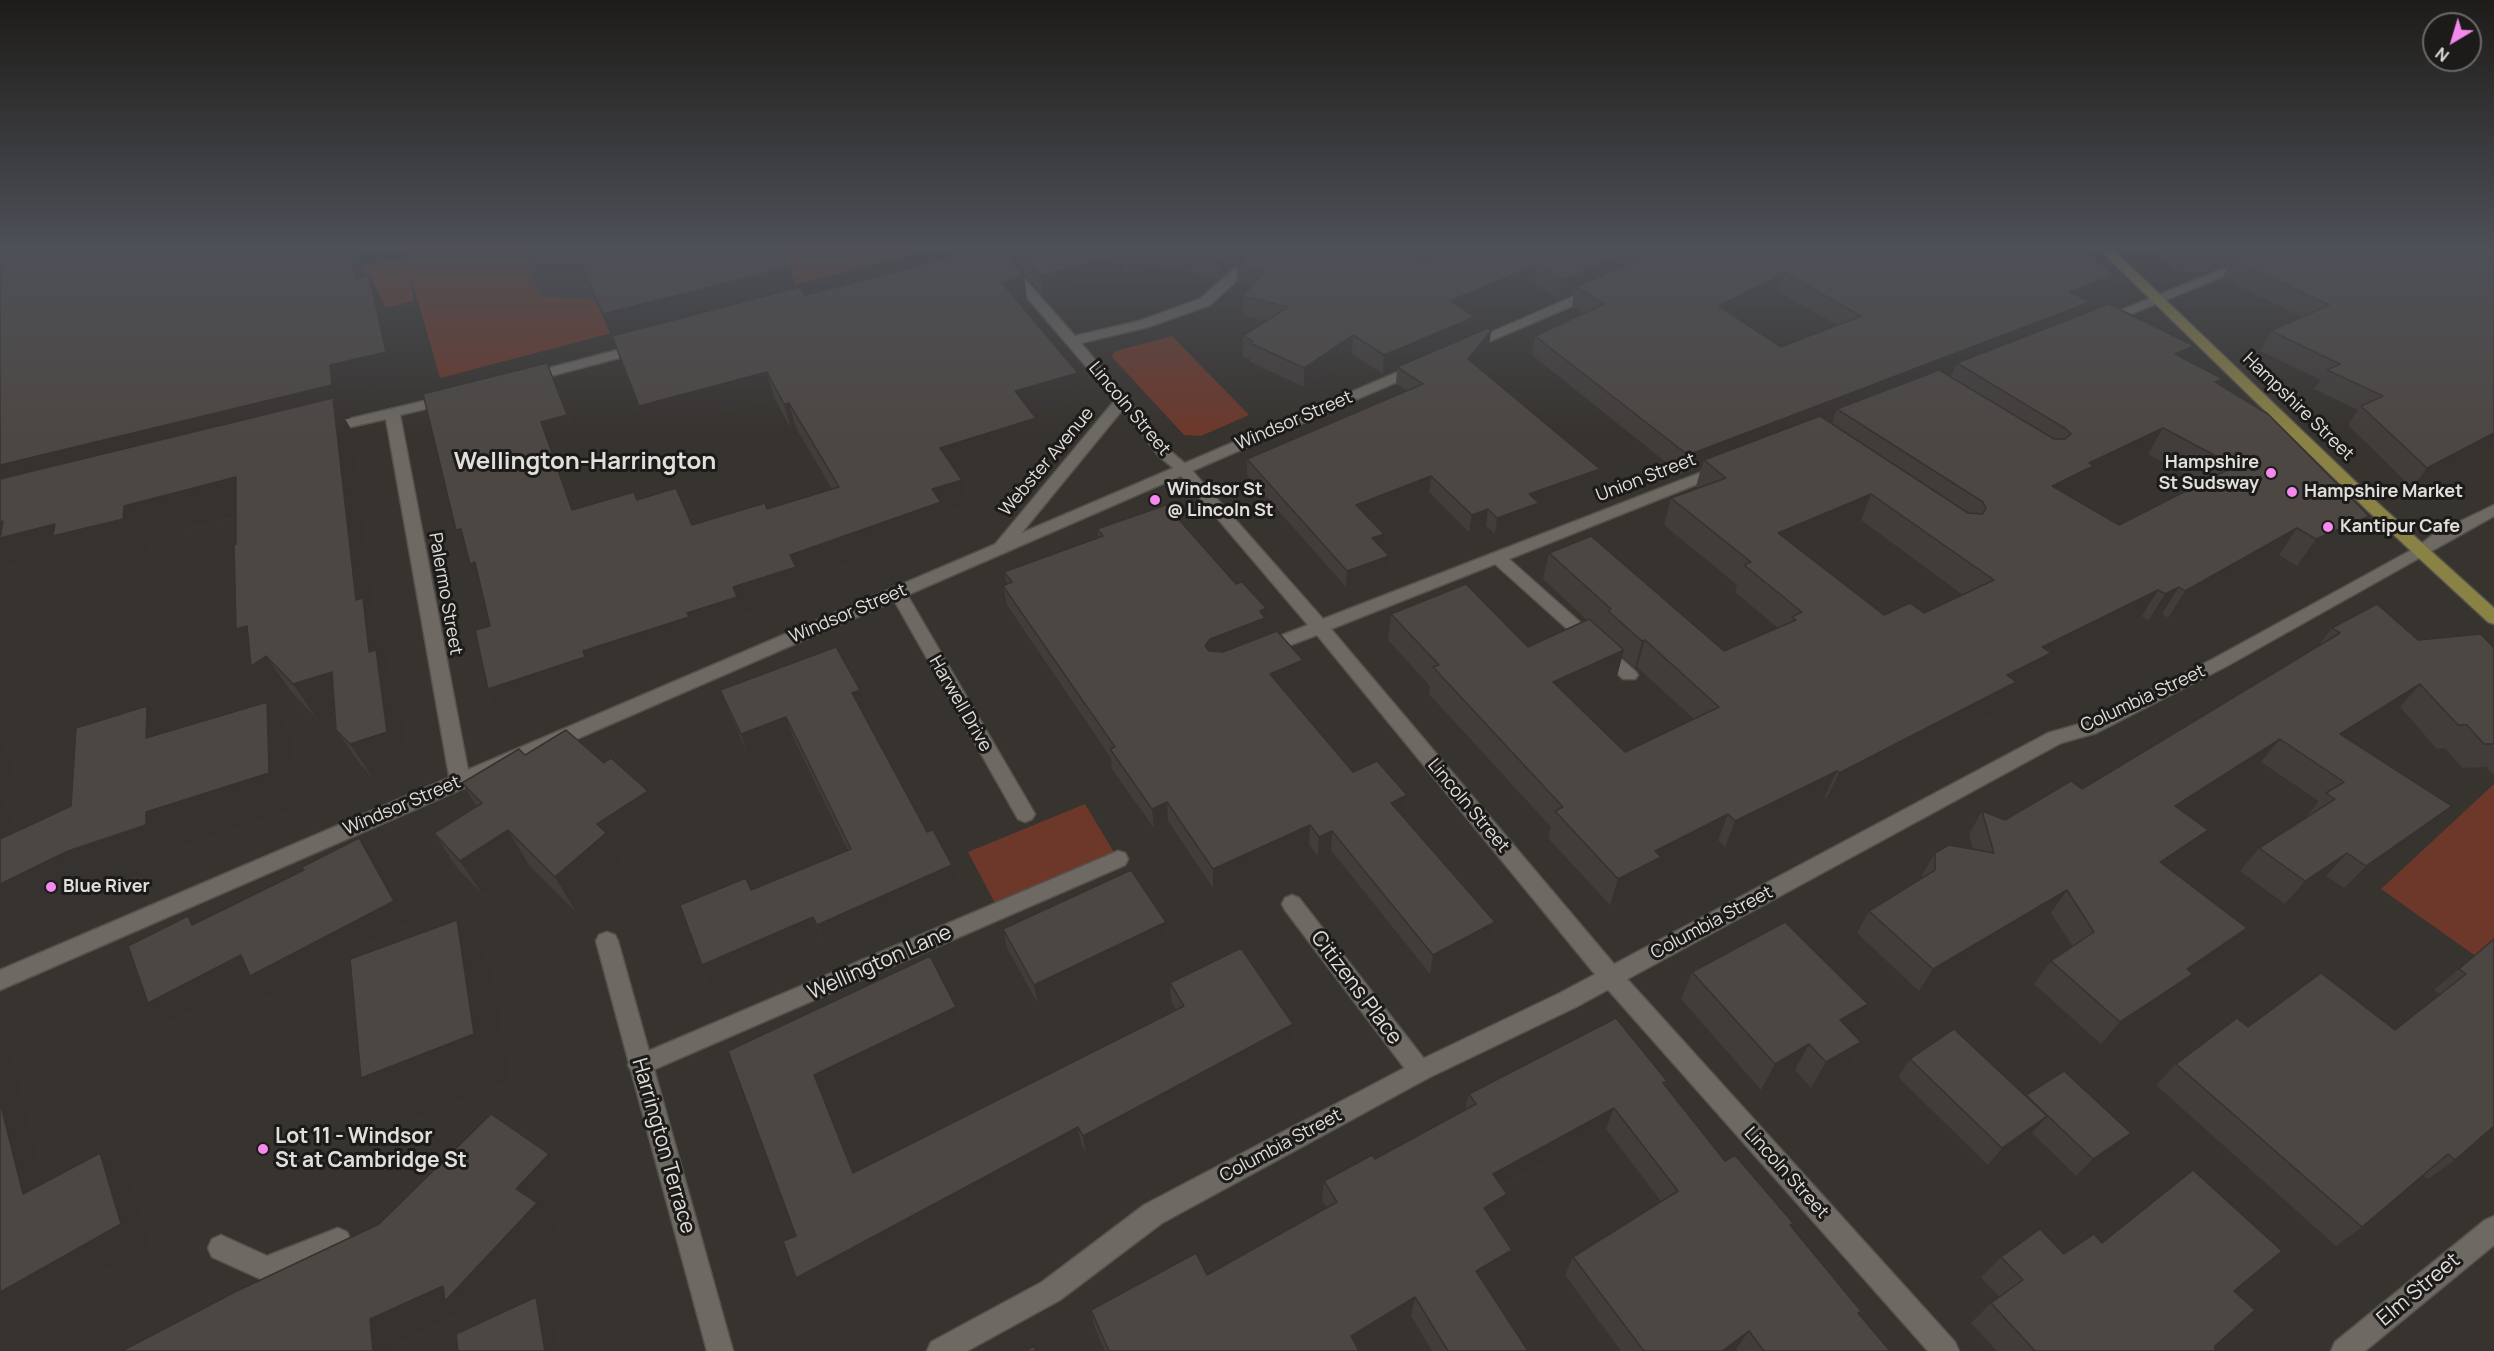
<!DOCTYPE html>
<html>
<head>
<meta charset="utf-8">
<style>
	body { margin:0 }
	#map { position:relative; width:2494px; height:1351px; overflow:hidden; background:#37332e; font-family:Manrope,sans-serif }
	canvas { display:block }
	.north { position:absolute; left:2422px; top:12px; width:60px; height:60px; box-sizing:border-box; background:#1d1b19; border:2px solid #6b6967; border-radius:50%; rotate:218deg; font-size:16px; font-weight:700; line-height:24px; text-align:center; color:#e1dfdb }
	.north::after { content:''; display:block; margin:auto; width:21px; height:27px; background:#f589ef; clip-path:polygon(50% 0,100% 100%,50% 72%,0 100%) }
</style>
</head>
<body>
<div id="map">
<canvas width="2494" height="1351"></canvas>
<div class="north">N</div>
</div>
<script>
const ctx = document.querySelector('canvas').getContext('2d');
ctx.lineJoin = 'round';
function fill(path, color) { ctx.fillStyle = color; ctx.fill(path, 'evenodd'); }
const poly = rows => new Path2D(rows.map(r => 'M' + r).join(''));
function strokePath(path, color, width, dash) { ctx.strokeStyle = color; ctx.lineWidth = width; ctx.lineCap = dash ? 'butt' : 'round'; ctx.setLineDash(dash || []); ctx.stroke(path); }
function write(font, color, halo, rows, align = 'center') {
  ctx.font = font + ' Manrope,sans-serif'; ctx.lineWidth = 6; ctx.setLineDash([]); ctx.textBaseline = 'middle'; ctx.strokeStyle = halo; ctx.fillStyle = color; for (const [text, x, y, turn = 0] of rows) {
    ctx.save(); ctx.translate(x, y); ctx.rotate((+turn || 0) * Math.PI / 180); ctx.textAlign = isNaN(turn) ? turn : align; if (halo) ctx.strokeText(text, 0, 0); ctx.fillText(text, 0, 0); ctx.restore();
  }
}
fill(poly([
	[403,247,941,247,440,378,409,269,414,301,371,311,362,264,406,259],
	[1172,336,1249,415,1201,436,1184,435,1113,358,1112,355,1116,351],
	[2494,784,2494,969,2381,889],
	[1085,804,1118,859,999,911,968,852]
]), '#6d382a');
const service = poly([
	[338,1228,347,1232,351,1241,347,1250,267,1282,212,1257,208,1248,212,1239,221,1235,267,1256,338,1228]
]);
const pedestrian = poly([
	[1118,851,1125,853,1128,859,1125,865,648,1072,640,1075,632,1072,628,1065,632,1058,1118,851]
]);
const minor = poly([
	[1011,247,1032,247,981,263,975,259,1011,247],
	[1259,247,1273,247,1210,305,1148,327,1081,343,1169,450,1188,466,1323,619,1715,467,1720,465,1728,470,1725,473,1509,559,1635,671,1638,675,1635,679,1623,679,1495,564,1331,629,1619,970,1955,1342,1959,1351,1928,1351,1603,984,1317,635,1269,653,1257,653,1254,649,1257,645,1308,625,1178,472,1159,456,1123,409,1006,552,1000,553,992,548,1115,400,1007,274,1007,268,1015,268,1075,336,1139,321,1200,299,1259,247],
	[2277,247,2295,247,2109,323,2099,323,2097,320,2277,247],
	[640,344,645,345,645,351,528,382,521,378,523,375,640,344],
	[449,395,454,396,456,399,454,402,400,415,470,781,467,786,460,788,453,786,450,781,386,419,324,433,317,429,319,426,449,395],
	[898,587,906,593,1032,809,1035,814,1032,819,1025,822,1018,819,890,593,898,587],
	[1292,895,1299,898,1428,1064,1432,1071,1428,1078,1420,1082,1412,1078,1285,910,1282,904,1285,898,1292,895],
	[607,932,615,935,618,941,733,1351,707,1351,596,941,599,935,607,932],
	[2494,1216,2494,1245,2365,1351,2331,1351,2335,1342,2485,1220,2494,1216]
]);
const tertiary = poly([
	[1595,287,1600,288,1600,294,1474,348,1469,349,1462,345,1595,287],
	[1419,363,1426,367,1424,370,0,990,0,970,1419,363]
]);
const secondary = poly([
	[2494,505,2494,516,2225,667,2096,733,2061,743,1576,1007,1428,1078,1162,1223,1060,1300,967,1351,927,1351,931,1342,1042,1282,1144,1205,1412,1064,1560,993,2048,733,2083,723,2213,659,2417,547,2434,534,2494,505]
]);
const primary = poly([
	[2097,247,2110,247,2380,505,2494,608,2494,624,2488,622,2368,511,2097,247]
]);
strokePath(service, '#55524d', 3);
strokePath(pedestrian, '#55524d', 3);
strokePath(minor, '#55524d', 3);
strokePath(tertiary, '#55524d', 3);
strokePath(secondary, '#55524d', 3);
strokePath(primary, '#55524d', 3);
fill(service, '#6e6a63');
fill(pedestrian, '#6e6a63');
fill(minor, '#6e6a63');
fill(tertiary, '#6e6a63');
fill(secondary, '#6e6a63');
fill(primary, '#8a8144');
fill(poly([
	[545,247,796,288,805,295,979,254,1024,276,1027,300,1019,303,1078,373,1080,398,1032,412,1040,443,955,470,967,505,943,513,946,528,800,580,804,592,743,613,746,622,697,639,699,643,596,677,597,683,503,715,490,626,558,388,577,440,552,447,574,510,637,500,692,525,767,509,832,489,796,428,791,429,774,397,648,431,617,348,594,299,541,297,527,264],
	[1022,247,1255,247,1219,279,1160,265,1128,275,1124,271,1043,295,1019,267,1016,249],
	[1457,247,2103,294,2087,300,2090,302,2085,313,2186,360,2219,385,2369,516,2349,542,2297,566,2279,555,2168,618,2162,614,2148,621,2142,616,2044,665,2036,680,2010,693,2001,709,1826,799,1824,798,1725,848,1718,840,1656,872,1652,883,1610,905,1548,838,1551,827,1429,694,1430,686,1388,640,1391,614,1528,647,1587,620,1543,579,1549,553,1724,651,1778,628,1735,592,1737,585,1664,525,1671,498,1698,488,1696,487,1701,468,1682,475,1532,355,1535,336,1583,313,1572,306,1574,292,1559,299,1534,284,1468,312,1475,317,1472,335,1489,347,1474,365,1596,486,1538,506,1536,519,1495,534,1486,526,1469,532,1429,492,1367,516,1383,549,1388,572,1346,587,1247,475,1247,459,1407,391,1396,383,1397,368,1383,374,1352,354,1304,387,1250,362,1250,359,1243,356,1243,336,1267,321,1243,315,1243,296,1251,287,1237,283,1237,265,1437,255],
	[1779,292,1837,325,1781,347,1733,315],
	[1954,370,1951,377,1945,373],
	[1834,416,1832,424,1826,420],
	[2148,454,2201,483,2119,525,2070,496,2079,492,2082,487],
	[1861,520,1963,595,1924,613,1884,615,1796,548],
	[1622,656,1635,668,1637,667,1694,719,1625,752,1570,698,1617,676],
	[2151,247,2494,247,2494,445,2412,488,2348,425,2358,410,2314,389,2321,380,2260,351,2271,331,2303,317,2222,279,2230,263,2207,272,2186,273,2176,271],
	[364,276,385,307,402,385,348,398,350,418,345,419,352,431,375,619,384,633,388,668,398,684,409,766,373,778,360,764,336,730,335,713,317,719,290,690,276,700,251,666,249,647,236,629,236,517,149,539,148,552,80,570,73,561,28,572,17,560],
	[1097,529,1236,584,1266,608,1265,636,1303,660,1303,680,1282,688,1353,772,1407,795,1404,815,1402,815,1495,922,1491,941,1430,974,1331,850,1318,856,1309,844,1213,888,1168,821,1154,828,1112,769,1111,758,1007,605,1003,586,1007,584,1004,572,1098,538],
	[2332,628,2418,640,2494,648,2494,774,2492,774,2486,767,2462,768,2445,748,2437,749,2400,707,2349,740,2430,829,2344,888,2326,876,2285,904,2240,871,2259,848,2308,817,2307,816,2319,801,2261,762,2184,812,2208,830,2190,853,2168,868,2227,950,2193,974,2173,996,2101,1044,2034,984,2051,961,2073,947,2051,913,1919,991,1857,933,1869,911,1922,878,1922,875,1935,853,1973,849,1969,834,1982,811,2005,820,2082,789,2318,646],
	[720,690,866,710,861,711,927,832,957,884,824,944,820,935,711,984,752,890,848,850,793,737,748,754,728,709],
	[525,755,604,763,648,791,665,826,619,857,624,868,576,912,529,865,483,895,457,868,434,833,477,807,462,783],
	[1166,922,1167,941,1038,1004,1007,948,1003,929],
	[2494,939,2455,1160,2428,1179,2423,1175,2362,1227,2336,1246,2156,1085,2176,1064,2248,1027,2395,1030,2440,994,2434,990],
	[1692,972,1868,1004,1851,1031,1845,1068,1811,1088,1795,1070,1761,1090,1681,999],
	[1170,983,1293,1042,1086,1153,1081,1144,805,1293,796,1278,796,1236,728,1051,956,1007,961,1026,822,1093,854,1173,1176,1010,1171,1002],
	[1910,1059,2026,1095,2114,1151,2076,1176,2032,1133,1988,1165,1898,1077],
	[1667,1081,1665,1086,1725,1161,1793,1223,1791,1226,1858,1314,1890,1351,1738,1351,1736,1349,1733,1351,1621,1351,1565,1275,1573,1257,1661,1201,1606,1129,1501,1186,1501,1214,1491,1220,1506,1269,1484,1282,1528,1351,1432,1351,1411,1316,1357,1348,1359,1351,1105,1351,1095,1328,1091,1310,1207,1275,1327,1208,1322,1201,1324,1181,1375,1159,1465,1110,1469,1094],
	[2102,1243,2234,1291,2215,1346,2215,1351,1997,1351,1971,1323,1991,1303,1999,1297,1981,1277,2001,1257,2064,1254]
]), '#423d3a');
fill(poly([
	[349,247,358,247,371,310,356,278],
	[1158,247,1159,247,1160,265,1128,275,1127,256],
	[1234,247,1255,247,1219,279,1219,260],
	[1430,247,1444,247,1415,281,1417,263],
	[1639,247,1679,247,1575,287,1574,292,1559,299,1562,280],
	[2232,247,2270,247,2232,260,2230,263,2207,272,2217,253],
	[1123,253,1124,271,1043,295,1041,276],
	[1537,265,1534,284,1448,320,1450,301],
	[790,267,799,300,616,349,603,314],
	[1785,273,1779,292,1714,325,1719,306],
	[369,275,385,307,402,385,348,398,350,418,345,419,352,431,375,619,384,633,388,668,398,684,409,766,373,778,350,744,369,652,356,600,336,421,0,505,0,465,330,365],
	[2113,275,2103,294,2061,311,2070,292],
	[1024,276,1027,300,1005,307,1002,283],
	[2090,302,2081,321,1957,363,1954,370,1844,413,1837,409,1834,416,1709,465,1704,460,1701,468,1682,475,1688,455],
	[1475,317,1472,336,1383,374,1384,355],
	[1491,331,1489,347,1466,375,1468,359],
	[1353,335,1352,354,1304,387,1304,368],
	[2194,346,2180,371,2175,354],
	[547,363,577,440,552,447,583,536,572,510,541,422],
	[767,372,774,397,648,431,639,406],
	[1078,373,1080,398,1019,416,1015,391],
	[2223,379,2208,404,2215,382],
	[789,403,796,428,791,429,784,404],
	[1036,418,1040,443,945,473,940,448],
	[2163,428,2148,454,2082,487,2079,492,2039,512,2052,486,2089,463],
	[2494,433,2494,445,2412,488,2427,468],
	[1600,469,1596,486,1538,506,1536,519,1495,534,1497,518,1529,494],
	[1431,476,1429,492,1355,521,1356,505],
	[236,477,257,511,149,539,148,552,80,570,73,561,28,572,17,560,0,566,0,522,124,506],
	[962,480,967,505,943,513,946,528,800,580,804,592,743,613,746,622,697,639,699,643,596,677,597,683,503,715,488,689,583,651,687,613,790,555,932,489],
	[1871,494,1861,520,1768,560,1778,533],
	[1488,509,1486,526,1469,532,1472,515],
	[2369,516,2349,542,2297,566,2316,539],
	[2297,528,2279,555,2168,618,2185,591],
	[461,529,469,556,456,530],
	[1384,534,1383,550,1372,538],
	[1389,556,1388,572,1346,587,1347,571],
	[475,562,484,589,470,564],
	[2179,587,2162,614,2148,621,2165,594],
	[2158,590,2142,616,2044,665,2036,680,2010,693,2001,709,1826,799,1839,773,2007,675,2042,647],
	[1266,608,1265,637,1210,659,1205,646,1210,639,1260,611],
	[247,626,266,656,290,690,276,700,251,666,259,661,236,629],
	[1645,640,1637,667,1635,668,1642,641],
	[1624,650,1617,676,1547,709,1553,682],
	[1303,660,1303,680,1270,694,1270,674],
	[332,672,355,706,317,719,293,684],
	[2420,684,2400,707,2321,758,2340,734],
	[860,690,866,710,857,713,852,693],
	[267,702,292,736,295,807,176,846,176,859,101,885,0,935,0,795,30,870,146,812],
	[147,706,175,741,146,738],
	[786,717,793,737,748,754,741,734],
	[0,737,17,785,0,793],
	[2280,739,2261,762,2158,829,2175,806],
	[1837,771,1824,798,1725,848,1735,821],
	[648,791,665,826,619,857,624,868,576,912,555,877,597,824],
	[1407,795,1404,815,1389,822,1391,803],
	[1167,802,1168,821,1154,828,1152,809],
	[2452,806,2430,829,2344,888,2366,866],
	[1728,814,1718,840,1656,872,1652,883,1610,905,1618,879,1655,851],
	[1310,825,1309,844,1213,888,1213,869],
	[508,830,529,865,483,895,460,861],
	[2208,830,2190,853,2142,885,2160,862],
	[1332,831,1331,850,1318,856,1319,837],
	[359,838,373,857,408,920,267,995,251,978,167,1021,148,1003],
	[2347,853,2326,876,2285,904,2305,881],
	[952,865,957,884,824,944,817,925],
	[2067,890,2051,913,1919,991,1933,969],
	[188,916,206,935,192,925],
	[813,917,820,935,711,984,702,965],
	[457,920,490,967,509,1079,402,1123,361,1078],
	[1166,922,1167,941,1038,1004,1034,985],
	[1495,922,1491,941,1430,974,1433,955],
	[2247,928,2227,950,2191,975,2193,974,2173,996,2101,1044,2120,1022,2187,969],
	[1868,1004,1852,1031,1825,1046,1840,1020],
	[956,1007,961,1026,822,1093,861,1190,814,1075],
	[1293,1024,1293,1042,1086,1153,1083,1136],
	[0,1026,3,1029,52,1215,23,1194,0,1102],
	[1861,1042,1845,1068,1811,1088,1826,1062],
	[1809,1044,1795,1070,1761,1090,1775,1064],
	[1614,1108,1606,1129,1487,1193,1493,1174],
	[2047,1116,2032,1133,1988,1165,2002,1148],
	[1078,1127,1081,1144,805,1293,796,1278],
	[2131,1133,2114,1151,2076,1176,2093,1159],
	[100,1153,127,1173,148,1244,0,1329,0,1292],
	[549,1154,569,1178,542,1208,558,1227,469,1323,458,1313,397,1341,398,1351,373,1351,370,1319,516,1189],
	[1507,1194,1501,1214,1478,1228,1484,1208],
	[1512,1250,1506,1269,1471,1290,1476,1271],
	[536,1297,550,1312,557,1351,545,1351],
	[1415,1297,1411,1316,1352,1351,1351,1336],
	[1749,1331,1736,1349,1733,1351,1722,1351]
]), '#36322f');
const building = poly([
	[0,247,349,247,356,278,369,275,386,352,330,365,332,385,0,465,0,247],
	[545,247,777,247,790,267,603,314,582,266,527,264,545,247],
	[1022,247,1158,247,1127,256,1123,253,1041,276,1016,249,1022,247],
	[1162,247,1234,247,1219,260,1162,247],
	[1256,247,1430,247,1417,263,1457,247,1639,247,1562,280,1537,265,1450,301,1475,317,1384,355,1353,335,1304,368,1250,343,1253,341,1243,336,1288,307,1243,296,1264,271,1237,265,1256,247],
	[1669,247,2081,247,2113,275,2070,292,2090,302,1688,455,1535,336,1604,304,1575,287,1669,247],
	[1785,273,1861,316,1781,347,1719,306,1785,273],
	[2180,247,2232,247,2217,253,2196,255,2186,252,2180,247],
	[2264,247,2494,247,2494,433,2427,468,2361,406,2383,396,2327,370,2340,364,2271,331,2329,305,2232,260,2264,247],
	[1000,248,1024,276,1002,283,1078,373,1015,391,1036,418,940,448,962,480,932,489,941,502,790,555,796,567,733,587,737,597,687,613,689,617,583,651,585,657,488,689,475,630,490,626,475,562,470,564,461,529,456,530,423,394,547,363,567,415,541,422,572,510,634,492,637,500,676,488,692,525,765,503,767,509,839,487,789,403,784,404,767,372,639,406,612,336,800,287,805,295,976,251,979,254,1000,248],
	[2109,304,2194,346,2175,354,2223,379,2215,382,2268,414,2369,516,2316,539,2297,528,2185,591,2179,587,2165,594,2158,590,2042,647,2051,653,2007,675,2016,682,1839,773,1837,771,1735,821,1728,814,1655,851,1661,857,1618,879,1555,811,1563,807,1433,667,1439,665,1391,614,1466,584,1528,647,1589,619,1624,650,1553,682,1625,752,1719,707,1645,640,1642,641,1608,611,1611,609,1549,553,1591,536,1724,651,1796,620,1792,617,1802,612,1744,565,1751,562,1671,498,1726,478,1704,460,1820,416,1968,513,1982,514,1986,509,1983,502,1837,409,1939,370,2054,439,2065,439,2071,434,2066,429,1957,363,2109,304],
	[2163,428,2235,466,2119,525,2052,486,2093,466,2089,463,2163,428],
	[1871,494,1994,580,1924,613,1910,603,1884,615,1778,533,1871,494],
	[1488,328,1491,331,1468,359,1600,469,1529,494,1539,503,1497,518,1488,509,1472,515,1431,476,1356,505,1384,534,1372,538,1389,556,1347,571,1247,459,1423,384,1397,367,1488,328],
	[333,398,356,600,363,598,369,652,376,650,387,732,350,744,336,730,332,672,293,684,266,656,251,666,247,626,236,629,234,545,236,544,236,477,124,506,123,519,53,536,55,524,0,538,3,521,0,522,0,479,333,398],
	[1166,505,1236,584,1242,582,1266,608,1260,611,1265,618,1210,639,1205,646,1209,651,1223,652,1277,631,1303,660,1270,674,1353,772,1377,761,1407,795,1391,803,1495,922,1433,955,1332,831,1319,837,1310,825,1213,869,1167,802,1152,809,1110,749,1115,747,1003,586,1012,582,1004,572,1103,536,1097,529,1166,505],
	[2377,604,2418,640,2481,634,2494,648,2494,744,2484,744,2467,725,2458,725,2420,684,2340,734,2452,806,2366,866,2347,853,2305,881,2259,848,2335,799,2326,793,2344,782,2280,739,2175,806,2208,830,2160,862,2247,928,2187,969,2193,974,2120,1022,2051,961,2094,932,2067,890,1933,969,1869,911,1935,870,1935,853,1949,845,1994,853,1982,811,2005,820,2071,781,2082,789,2340,633,2332,628,2377,604],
	[836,647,860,690,852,693,927,832,933,830,952,865,817,925,813,917,702,965,680,905,746,878,751,890,851,849,786,717,741,734,720,690,836,647],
	[267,702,269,773,146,812,146,825,68,851,0,884,0,839,71,806,76,728,147,706,146,738,267,702],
	[566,730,604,763,611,758,648,791,597,824,606,833,555,877,508,830,460,861,434,833,482,803,462,783,519,749,525,755,566,730],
	[359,838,394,901,250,976,241,955,148,1003,128,946,188,916,192,925,304,870,302,867,359,838],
	[1131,870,1166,922,1034,985,1003,929,1131,870],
	[457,920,474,1034,361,1078,350,959,457,920],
	[1785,922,1868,1004,1840,1020,1861,1042,1826,1062,1809,1044,1775,1064,1692,972,1785,922],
	[2494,939,2494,1126,2455,1160,2448,1154,2362,1227,2176,1064,2237,1018,2248,1027,2321,973,2395,1030,2466,974,2459,969,2494,939],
	[1241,948,1293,1024,1083,1136,1078,1127,796,1278,783,1241,796,1236,728,1051,930,956,956,1007,814,1075,853,1173,1184,1006,1170,983,1241,948],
	[1616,1018,1667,1081,1663,1083,1725,1161,1735,1155,1793,1223,1790,1225,1861,1311,1858,1313,1890,1351,1764,1351,1749,1331,1722,1351,1644,1351,1573,1257,1678,1191,1614,1108,1493,1174,1507,1194,1484,1208,1512,1250,1476,1271,1528,1351,1448,1351,1415,1297,1351,1336,1359,1351,1109,1351,1091,1310,1196,1253,1207,1275,1337,1202,1324,1181,1372,1155,1375,1159,1476,1104,1469,1094,1616,1018],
	[1954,1029,2047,1116,2002,1148,1910,1059,1954,1029],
	[2064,1071,2131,1133,2093,1159,2026,1095,2064,1071],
	[0,1102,23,1194,100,1153,121,1224,0,1292,0,1102],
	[491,1114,549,1154,516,1189,537,1203,445,1301,443,1286,370,1319,373,1351,122,1351,235,1292,379,1224,491,1114],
	[2193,1170,2282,1251,2234,1291,2255,1310,2215,1346,2215,1351,2035,1351,1991,1303,2023,1280,2001,1257,2040,1229,2064,1254,2094,1234,2102,1243,2193,1170],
	[536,1297,545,1351,458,1351,456,1334,536,1297],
	[1034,1346,1036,1351,1025,1351,1034,1346]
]);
fill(building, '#4d4743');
strokePath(building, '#36322f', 1.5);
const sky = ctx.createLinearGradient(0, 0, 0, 436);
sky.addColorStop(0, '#1e1c19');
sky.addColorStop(0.57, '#4d5057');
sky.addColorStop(1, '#4d505700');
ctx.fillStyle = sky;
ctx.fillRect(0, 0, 2494, 436);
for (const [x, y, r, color] of [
	[2271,473,6,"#f589ef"],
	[2292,492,6,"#f589ef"],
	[1155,500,6,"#f589ef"],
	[2328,527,6,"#f589ef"],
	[51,887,6,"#f589ef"],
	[263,1149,6,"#f589ef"]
]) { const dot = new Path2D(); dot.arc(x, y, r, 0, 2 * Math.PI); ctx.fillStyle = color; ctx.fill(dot); strokePath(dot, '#1d1b19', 2); }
write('18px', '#e1dfdb', '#1d1b19', [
	["Hampshire Street",2298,407,44],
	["Lincoln Street",1129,409,50],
	["Windsor Street",1294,421,-23],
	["Webster Avenue",1047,462,-50],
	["Union Street",1646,478,-21],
	["Palermo Street",445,594,80],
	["Windsor Street",848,614,-23],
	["Columbia Street",2143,699,-25],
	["Harwell Drive",960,704,60],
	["Windsor Street",402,806,-23],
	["Lincoln Street",1468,806,50],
	["Columbia Street",1712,923,-28],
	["Columbia Street",1281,1146,-28],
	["Lincoln Street",1786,1173,48]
]);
write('bold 18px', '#e1dfdb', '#1d1b19', [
	["Hampshire",2259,463,"right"],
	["St Sudsway",2259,484,"right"],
	["Windsor St",1167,490],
	["@ Lincoln St",1167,511],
	["Hampshire Market",2304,492],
	["Kantipur Cafe",2340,527],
	["Blue River",63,887]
], 'left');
write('21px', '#e1dfdb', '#1d1b19', [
	["Wellington Lane",880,963,-24],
	["Citizens Place",1356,988,53],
	["Harrington Terrace",663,1146,74],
	["Elm Street",2419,1290,-40]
]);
write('bold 21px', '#e1dfdb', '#1d1b19', [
	["Lot 11 - Windsor",275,1137],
	["St at Cambridge St",275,1161]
], 'left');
write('bold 24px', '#e1dfdb', '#1d1b19', [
	["Wellington-Harrington",585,462]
]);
</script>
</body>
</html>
